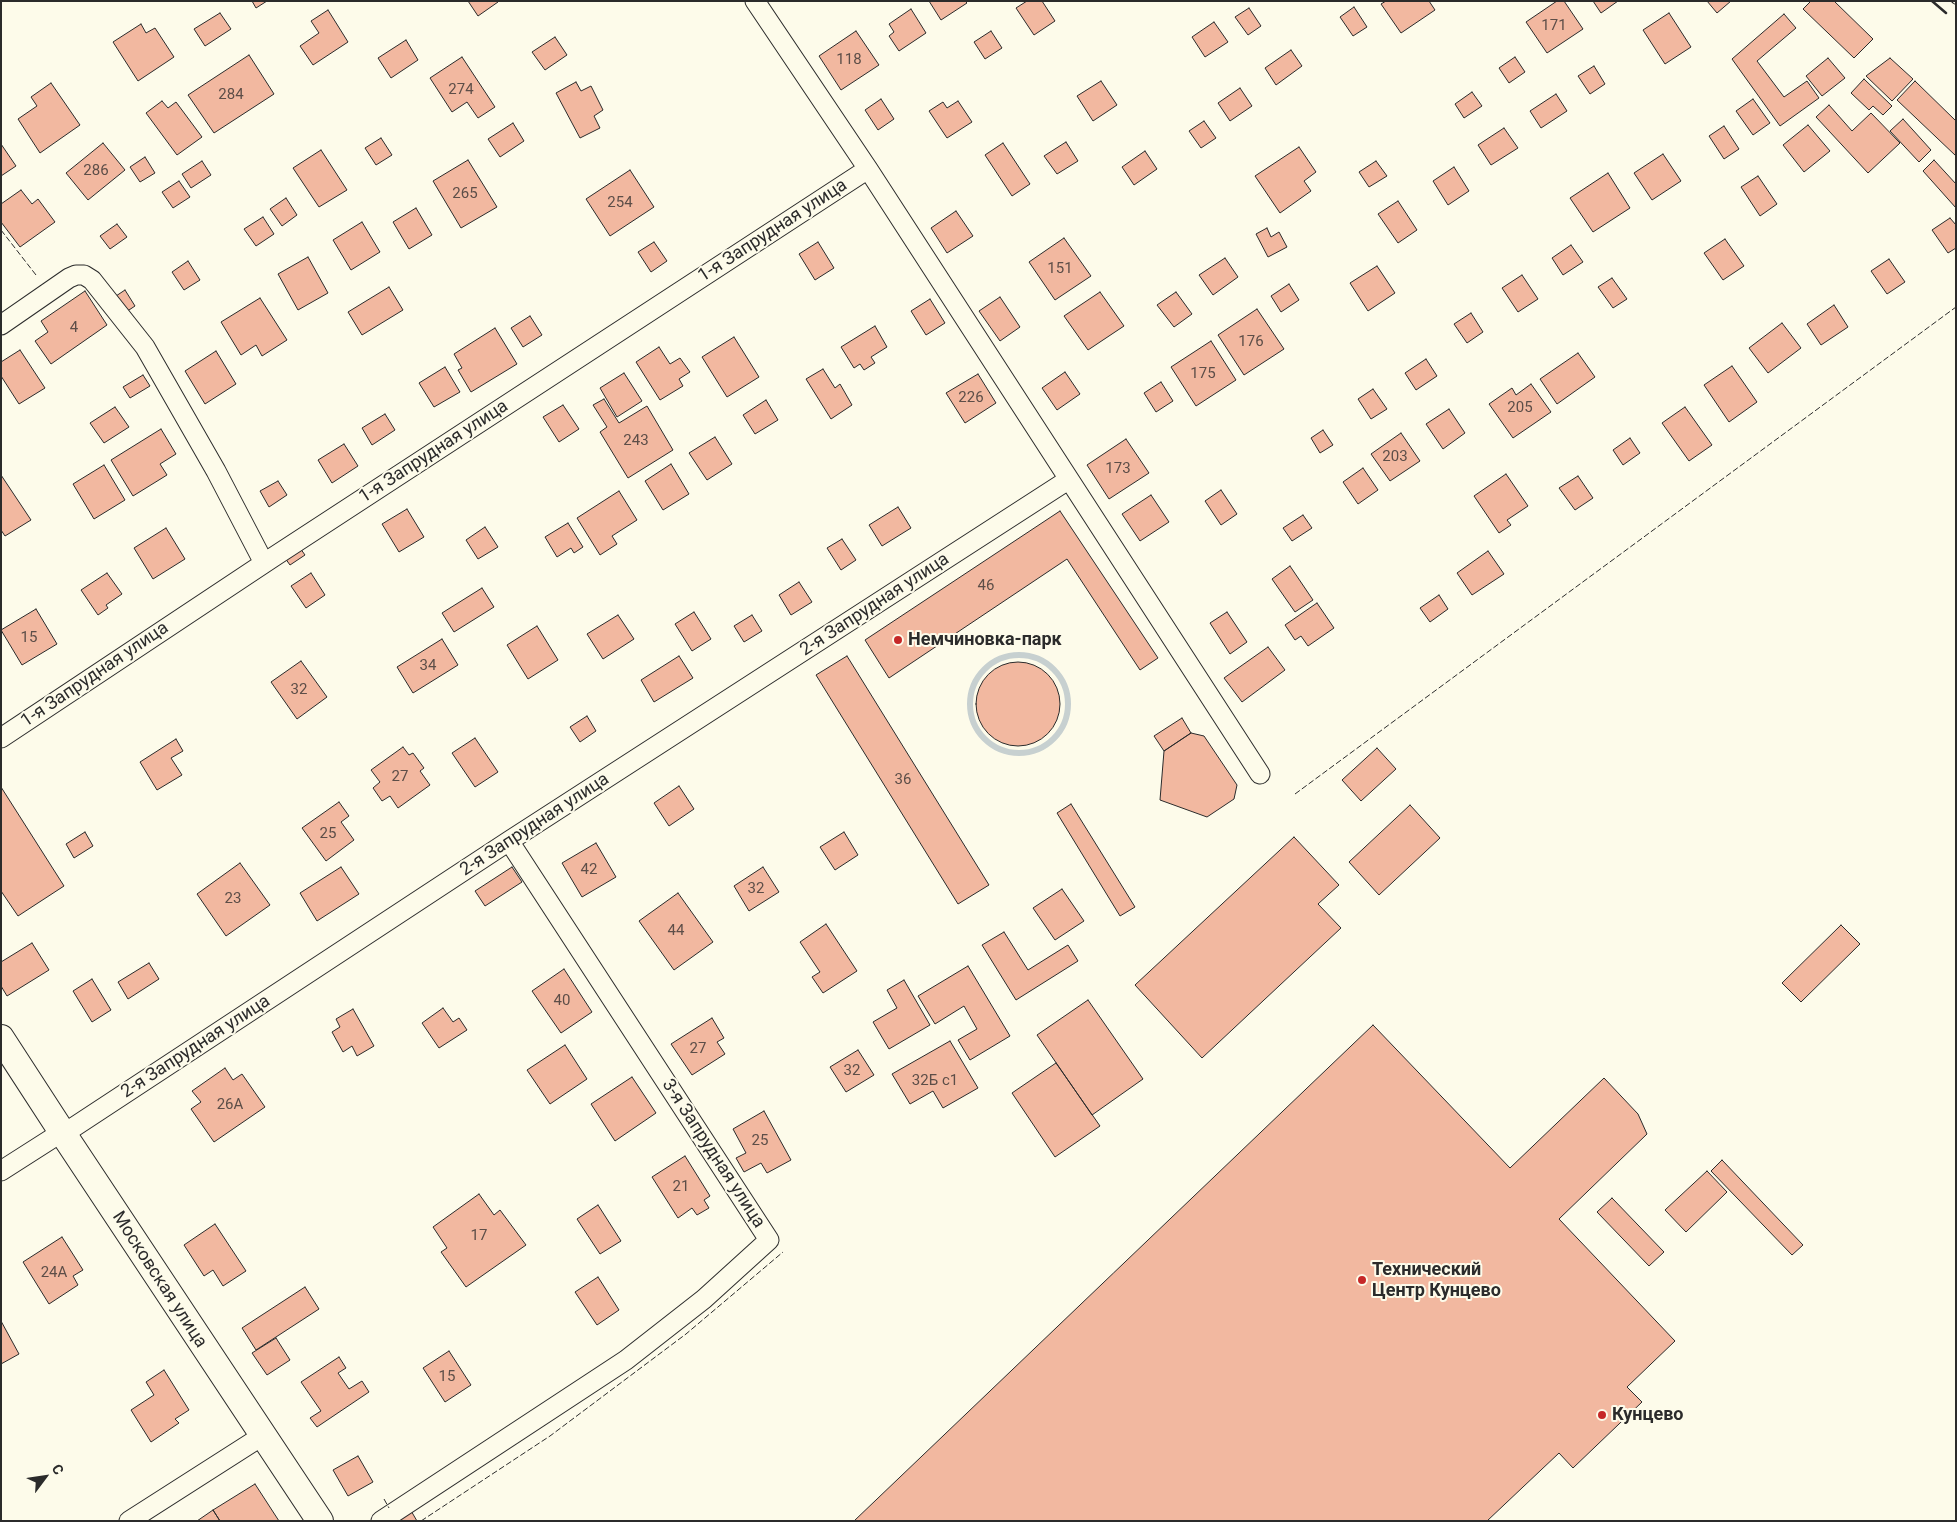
<!DOCTYPE html>
<html>
<head>
<meta charset="utf-8">
<style>
	body { margin:0 }
	#map { position:relative; width:1957px; height:1522px; overflow:hidden; background:#fdfbea; font-family:Roboto,sans-serif }
	canvas { display:block }
	.frame { position:absolute; inset:0; border:2px solid #2b2b2b; pointer-events:none }
	.north { position:absolute; left:20px; top:1452px; width:50px; height:50px; -webkit-text-stroke:4px #fdfbea; paint-order:stroke; rotate:59deg; font-size:14px; font-weight:700; line-height:20px; text-align:center; color:#2b2b2b }
	.north::after { content:''; display:block; margin:auto; width:18px; height:22px; background:#2b2b2b; clip-path:polygon(50% 0,100% 100%,50% 72%,0 100%) }
</style>
</head>
<body>
<div id="map">
<canvas width="1957" height="1522"></canvas>
<div class="frame"></div>
<div class="north">С</div>
</div>
<script>
const ctx = document.querySelector('canvas').getContext('2d');
ctx.lineJoin = 'round';
const poly = rows => new Path2D(rows.map(r => 'M' + r).join(''));
function strokePath(path, color, width, dash) { ctx.strokeStyle = color; ctx.lineWidth = width; ctx.lineCap = dash ? 'butt' : 'round'; ctx.setLineDash(dash || []); ctx.stroke(path); }
function fill(path, color) { ctx.fillStyle = color; ctx.fill(path, 'evenodd'); }
function write(font, color, halo, rows, align = 'center') {
  ctx.font = font + ' Roboto,sans-serif'; ctx.lineWidth = 4; ctx.setLineDash([]); ctx.textBaseline = 'middle'; ctx.strokeStyle = halo; ctx.fillStyle = color; for (const [text, x, y, turn = 0] of rows) {
    ctx.save(); ctx.translate(x, y); ctx.rotate((+turn || 0) * Math.PI / 180); ctx.textAlign = isNaN(turn) ? turn : align; if (halo) ctx.strokeText(text, 0, 0); ctx.fillText(text, 0, 0); ctx.restore();
  }
}
strokePath(poly([
	'970 704a49 49 0 1 1 98 0a49 49 0 1 1-98 0Z'
]), '#c7d0d0', 6);
const building = poly([
	[252,1,267,1,256,8,252,1],
	[468,1,498,1,498,2,478,16,468,1],
	[929,1,965,1,967,3,941,20,929,1],
	[1027,1,1042,1,1055,21,1034,35,1016,8,1027,1],
	[1386,1,1429,1,1435,10,1401,33,1381,4,1386,1],
	[1557,1,1564,1,1583,29,1547,53,1526,22,1557,1],
	[1593,1,1618,1,1601,13,1593,1],
	[1707,1,1731,1,1717,13,1707,1],
	[1811,1,1834,1,1873,39,1854,58,1803,9,1811,1],
	[1354,7,1367,27,1353,36,1340,17,1354,7],
	[1249,8,1261,26,1248,35,1235,17,1249,8],
	[911,9,926,33,899,51,889,36,894,32,889,24,911,9],
	[328,10,348,42,313,65,300,46,319,33,311,21,328,10],
	[220,13,231,29,205,46,194,29,220,13],
	[1669,13,1691,47,1665,64,1643,30,1669,13],
	[1784,14,1796,28,1757,61,1784,97,1807,81,1819,98,1780,126,1732,59,1784,14],
	[1214,22,1228,42,1205,57,1192,37,1214,22],
	[141,24,146,33,155,28,174,57,138,81,113,42,141,24],
	[856,31,879,65,841,90,819,56,856,31],
	[991,31,1002,48,985,59,974,42,991,31],
	[555,37,567,55,545,70,532,52,555,37],
	[406,40,418,60,391,78,378,58,406,40],
	[1291,50,1302,66,1276,85,1265,68,1291,50],
	[249,55,274,94,214,133,188,95,249,55],
	[462,57,495,107,478,118,467,102,452,112,430,78,462,57],
	[1515,57,1525,72,1509,83,1499,68,1515,57],
	[1828,58,1845,78,1822,96,1806,76,1828,58],
	[1890,58,1913,79,1892,101,1866,76,1890,58],
	[1594,66,1605,84,1590,94,1578,76,1594,66],
	[1864,79,1892,106,1883,115,1873,106,1869,110,1851,93,1864,79],
	[1101,81,1117,105,1093,121,1077,96,1101,81],
	[1915,81,1956,121,1956,156,1897,100,1915,81],
	[576,82,581,91,591,86,603,110,594,116,600,128,580,138,556,93,576,82],
	[51,83,80,125,40,153,18,119,37,106,31,97,51,83],
	[1240,88,1252,106,1230,121,1218,103,1240,88],
	[1472,92,1482,106,1464,118,1455,104,1472,92],
	[1556,94,1567,111,1541,128,1530,111,1556,94],
	[881,99,894,119,878,130,865,110,881,99],
	[1753,99,1770,123,1753,135,1736,111,1753,99],
	[162,101,168,108,176,102,202,137,177,155,146,113,162,101],
	[958,101,972,122,947,138,929,111,943,102,947,108,958,101],
	[1829,105,1852,131,1871,113,1900,143,1868,173,1816,117,1829,105],
	[1903,119,1931,150,1919,162,1890,131,1903,119],
	[1204,121,1216,138,1201,148,1189,131,1204,121],
	[513,123,524,141,500,157,488,139,513,123],
	[1808,125,1830,151,1804,172,1783,145,1808,125],
	[1724,126,1739,149,1724,159,1709,136,1724,126],
	[1504,128,1518,148,1491,165,1478,145,1504,128],
	[381,138,392,155,376,165,365,148,381,138],
	[1066,142,1078,161,1057,174,1044,156,1066,142],
	[103,143,125,170,88,200,66,173,103,143],
	[1003,143,1030,184,1012,196,985,155,1003,143],
	[1,144,16,166,1,176,1,144],
	[1299,147,1316,172,1304,181,1311,191,1280,213,1255,176,1299,147],
	[321,150,347,190,319,207,293,168,321,150],
	[1145,151,1157,169,1134,185,1122,167,1145,151],
	[1663,154,1681,181,1652,200,1634,173,1663,154],
	[145,157,155,173,140,182,130,167,145,157],
	[468,160,497,207,461,228,433,181,468,160],
	[1934,160,1956,184,1956,208,1923,171,1934,160],
	[202,161,211,175,191,188,182,174,202,161],
	[1376,161,1387,176,1369,187,1359,172,1376,161],
	[1454,167,1469,191,1448,205,1433,181,1454,167],
	[630,170,654,207,610,236,586,199,630,170],
	[1608,173,1630,208,1593,232,1570,198,1608,173],
	[1758,176,1777,204,1760,216,1741,187,1758,176],
	[179,181,190,197,173,208,162,192,179,181],
	[21,190,32,204,38,199,55,222,20,247,1,222,1,204,21,190],
	[286,198,297,215,282,226,270,209,286,198],
	[1398,201,1417,230,1398,243,1378,214,1398,201],
	[416,208,432,235,409,249,393,222,416,208],
	[956,211,973,236,947,253,931,228,956,211],
	[263,217,274,234,256,246,244,229,263,217],
	[1950,218,1956,225,1956,248,1948,253,1932,230,1950,218],
	[362,222,380,252,351,270,333,240,362,222],
	[117,224,127,237,110,249,100,236,117,224],
	[1267,228,1271,237,1279,232,1287,247,1268,257,1256,234,1267,228],
	[1064,238,1091,276,1055,300,1029,262,1064,238],
	[1725,239,1744,266,1723,280,1704,253,1725,239],
	[654,242,667,261,651,272,638,252,654,242],
	[818,242,834,268,815,280,799,254,818,242],
	[1571,245,1583,262,1563,275,1552,258,1571,245],
	[308,257,328,293,298,310,278,274,308,257],
	[1225,258,1238,277,1213,295,1199,275,1225,258],
	[1889,259,1905,282,1887,294,1871,271,1889,259],
	[188,261,200,280,184,290,172,272,188,261],
	[1377,266,1395,293,1368,311,1350,283,1377,266],
	[1522,275,1538,299,1518,312,1502,288,1522,275],
	[1612,278,1627,299,1613,308,1598,287,1612,278],
	[1289,284,1299,300,1281,312,1271,296,1289,284],
	[389,287,403,310,362,335,348,312,389,287],
	[125,290,135,306,126,312,116,296,125,290],
	[85,291,107,325,51,364,35,341,48,332,41,321,85,291],
	[1100,292,1124,326,1088,350,1064,316,1100,292],
	[1176,292,1192,314,1174,327,1157,305,1176,292],
	[1000,297,1020,327,1000,341,979,311,1000,297],
	[260,298,287,340,262,356,256,345,241,355,221,322,260,298],
	[930,299,945,323,926,335,911,311,930,299],
	[1834,305,1848,327,1821,345,1807,324,1834,305],
	[1257,309,1284,349,1244,375,1218,335,1257,309],
	[1471,313,1483,332,1467,343,1454,324,1471,313],
	[530,316,542,335,523,347,511,328,530,316],
	[1782,323,1801,348,1768,373,1749,348,1782,323],
	[875,326,887,347,871,357,875,363,864,370,860,364,854,368,841,347,875,326],
	[495,328,517,364,471,392,458,370,462,368,454,354,495,328],
	[734,337,759,377,727,397,702,357,734,337],
	[1211,341,1236,380,1196,406,1171,367,1211,341],
	[659,347,670,364,680,358,690,372,679,379,683,386,660,400,636,362,659,347],
	[20,350,45,388,19,404,1,376,1,362,20,350],
	[216,351,236,384,205,404,185,371,216,351],
	[1578,353,1595,377,1557,404,1540,379,1578,353],
	[1426,359,1437,376,1416,390,1405,373,1426,359],
	[1732,366,1757,402,1729,422,1704,385,1732,366],
	[445,367,460,392,434,407,419,383,445,367],
	[823,369,835,388,840,384,852,405,831,419,806,379,823,369],
	[1065,372,1080,394,1057,410,1042,388,1065,372],
	[624,373,642,401,617,417,600,388,624,373],
	[978,374,996,403,965,423,946,393,978,374],
	[143,375,150,386,130,398,123,387,143,375],
	[1161,382,1173,401,1156,412,1144,393,1161,382],
	[1531,384,1551,412,1513,438,1489,404,1512,388,1516,395,1531,384],
	[1373,389,1387,409,1371,419,1358,399,1373,389],
	[604,399,619,423,647,406,673,450,628,478,600,432,607,427,593,405,604,399],
	[766,400,778,420,755,434,743,415,766,400],
	[563,405,579,429,559,442,543,417,563,405],
	[115,407,129,427,104,443,90,423,115,407],
	[1685,407,1712,445,1689,461,1662,423,1685,407],
	[1449,409,1465,433,1443,449,1426,424,1449,409],
	[385,414,395,430,372,445,362,428,385,414],
	[161,429,176,454,160,464,167,475,133,496,111,460,161,429],
	[1323,430,1333,445,1320,453,1311,438,1323,430],
	[1401,433,1420,461,1390,481,1371,454,1401,433],
	[715,437,732,464,707,480,689,453,715,437],
	[1630,438,1640,453,1623,465,1613,450,1630,438],
	[1126,439,1149,473,1109,499,1087,465,1126,439],
	[344,444,358,466,332,483,318,460,344,444],
	[671,464,689,494,663,510,645,481,671,464],
	[104,465,125,500,94,519,73,484,104,465],
	[1363,468,1378,490,1358,504,1343,482,1363,468],
	[1506,474,1528,506,1507,520,1511,525,1499,533,1474,496,1506,474],
	[1,475,31,520,5,536,1,530,1,475],
	[1578,476,1593,498,1575,510,1559,488,1578,476],
	[278,481,287,495,269,507,260,491,278,481],
	[1221,490,1237,514,1221,525,1205,501,1221,490],
	[619,491,637,520,612,536,617,544,600,555,577,518,619,491],
	[1151,495,1169,522,1140,541,1122,514,1151,495],
	[898,507,911,528,882,546,869,525,898,507],
	[407,509,424,537,399,552,382,524,407,509],
	[1060,511,1158,658,1140,670,1067,559,889,678,865,640,1060,511],
	[1303,515,1312,528,1292,541,1283,528,1303,515],
	[568,523,583,547,574,553,571,548,557,557,545,537,568,523],
	[485,527,498,547,478,559,466,540,485,527],
	[166,528,185,559,153,579,134,548,166,528],
	[842,539,856,560,841,570,827,548,842,539],
	[300,548,305,555,290,565,285,558,300,548],
	[1488,551,1504,574,1472,595,1457,573,1488,551],
	[1290,566,1313,600,1295,612,1272,579,1290,566],
	[107,573,122,594,106,605,108,608,98,615,81,590,107,573],
	[311,573,325,595,306,608,291,586,311,573],
	[799,582,812,602,791,615,779,595,799,582],
	[482,588,494,607,454,632,442,613,482,588],
	[1439,595,1448,609,1430,622,1420,608,1439,595],
	[1317,603,1334,628,1308,646,1301,636,1295,640,1285,625,1317,603],
	[36,609,57,644,22,665,1,630,36,609],
	[694,612,711,639,692,651,675,624,694,612],
	[1227,612,1247,642,1230,654,1210,623,1227,612],
	[618,615,634,639,603,659,587,634,618,615],
	[752,615,762,631,744,642,734,626,752,615],
	[537,626,558,660,528,679,507,645,537,626],
	[442,639,458,665,413,693,397,667,442,639],
	[1268,647,1285,670,1242,702,1224,678,1268,647],
	[679,656,693,678,654,702,641,680,679,656],
	[847,656,989,885,958,904,816,675,847,656],
	[301,661,327,697,297,719,271,682,301,661],
	'976 704a42 42 0 1 1 84 0a42 42 0 1 1-84 0Z',
	[587,716,596,731,580,742,570,727,587,716],
	[1182,718,1191,733,1164,751,1154,736,1182,718],
	[1191,733,1204,736,1237,785,1234,799,1207,817,1160,800,1164,751,1191,733],
	[475,738,498,772,475,787,452,753,475,738],
	[176,739,183,751,171,758,182,775,157,790,140,762,176,739],
	[403,747,409,755,413,753,424,768,420,771,430,785,398,808,390,796,382,801,373,788,380,782,371,770,403,747],
	[1377,748,1396,769,1361,801,1342,780,1377,748],
	[679,786,694,809,669,826,654,803,679,786],
	[1,787,64,886,18,916,1,891,1,787],
	[339,802,349,816,341,822,354,840,326,861,302,828,339,802],
	[1071,804,1135,907,1120,916,1057,813,1071,804],
	[1410,805,1440,838,1379,895,1349,862,1410,805],
	[85,832,93,846,74,858,66,844,85,832],
	[844,832,858,855,835,870,820,847,844,832],
	[1294,837,1339,885,1318,904,1341,928,1202,1058,1135,985,1294,837],
	[596,843,616,877,582,897,562,863,596,843],
	[240,863,270,905,226,936,197,894,240,863],
	[341,867,359,894,317,921,300,893,341,867],
	[512,867,522,882,485,906,475,891,512,867],
	[763,867,779,892,749,911,734,886,763,867],
	[1062,889,1084,921,1055,940,1033,908,1062,889],
	[678,893,713,942,674,970,639,921,678,893],
	[826,924,857,971,823,993,812,977,820,972,800,942,826,924],
	[1841,925,1860,944,1801,1002,1782,983,1841,925],
	[1004,932,1028,970,1068,945,1078,961,1016,1000,982,945,1004,932],
	[32,943,49,970,7,996,1,986,1,962,32,943],
	[149,963,159,979,128,999,118,982,149,963],
	[968,966,1010,1036,970,1060,958,1040,977,1029,964,1006,935,1024,918,996,968,966],
	[564,969,592,1012,561,1033,532,991,564,969],
	[92,979,111,1010,92,1022,73,991,92,979],
	[904,980,930,1025,889,1049,873,1022,897,1008,887,990,904,980],
	[1088,1000,1143,1079,1092,1115,1037,1035,1088,1000],
	[443,1008,453,1022,459,1018,467,1030,439,1048,422,1023,443,1008],
	[353,1009,374,1046,357,1056,352,1046,343,1052,332,1032,340,1027,336,1019,353,1009],
	[712,1018,724,1038,717,1042,725,1054,692,1075,671,1044,712,1018],
	[1373,1025,1510,1168,1604,1078,1638,1114,1647,1134,1559,1219,1675,1341,1627,1387,1642,1402,1573,1468,1559,1453,1487,1521,854,1521,1373,1025],
	[950,1041,978,1088,943,1108,933,1091,910,1104,892,1074,950,1041],
	[565,1045,587,1079,550,1104,527,1070,565,1045],
	[858,1050,874,1075,846,1092,830,1067,858,1050],
	[1056,1063,1100,1126,1055,1157,1012,1093,1056,1063],
	[225,1068,233,1080,242,1074,265,1107,214,1142,191,1109,201,1102,192,1091,225,1068],
	[632,1077,656,1113,615,1141,591,1104,632,1077],
	[764,1111,791,1160,767,1173,761,1163,744,1172,736,1158,746,1153,733,1129,764,1111],
	[685,1156,710,1196,704,1200,709,1208,697,1215,692,1208,678,1218,652,1177,685,1156],
	[1722,1160,1803,1245,1792,1255,1711,1171,1722,1160],
	[1707,1171,1727,1192,1686,1232,1665,1210,1707,1171],
	[479,1194,494,1215,500,1210,526,1245,466,1287,441,1252,447,1248,433,1227,479,1194],
	[1612,1198,1664,1252,1649,1266,1597,1212,1612,1198],
	[598,1205,621,1241,600,1254,577,1219,598,1205],
	[215,1224,246,1271,223,1286,213,1270,204,1276,184,1245,215,1224],
	[62,1237,83,1270,73,1276,78,1285,49,1304,23,1262,62,1237],
	[598,1277,619,1310,597,1325,575,1292,598,1277],
	[305,1287,319,1309,256,1350,242,1328,305,1287],
	[1,1321,19,1354,1,1364,1,1321],
	[276,1338,290,1360,267,1375,252,1353,276,1338],
	[449,1351,471,1385,445,1402,423,1368,449,1351],
	[339,1357,346,1368,338,1373,349,1389,362,1381,369,1392,317,1427,310,1418,321,1411,301,1382,339,1357],
	[164,1370,189,1410,175,1419,179,1423,151,1442,131,1410,154,1395,146,1382,164,1370],
	[358,1456,373,1482,348,1496,333,1470,358,1456],
	[255,1484,279,1521,220,1521,213,1510,255,1484],
	[410,1509,417,1521,399,1521,397,1517,410,1509],
	[213,1510,220,1521,197,1521,213,1510]
]);
fill(building, '#f2b8a0');
strokePath(building, '#2b2b2b', 1);
const street = poly([
	[755,1,868,169,1260,774],
	[1,325,69,278,76,275,84,275,92,280,145,347,216,471,264,563],
	[1,738,275,556,868,169],
	[1,1171,62,1132,74,1127,509,841,1068,480],
	[129,1521,262,1436],
	[381,1521,626,1360,704,1299,769,1240,509,841]
]);
const secondary = poly([
	[1,1038,62,1132,320,1521]
]);
strokePath(street, '#2b2b2b', 21);
strokePath(secondary, '#2b2b2b', 28);
strokePath(street, '#fdfbea', 19);
strokePath(secondary, '#fdfbea', 26);
const rail = poly([
	[1954,1,1956,2]
]);
strokePath(rail, '#2b2b2b', 5.5);
strokePath(rail, '#fdfbea', 4, [11]);
strokePath(poly([
	[1,230,36,275],
	[1295,794,1956,307],
	[384,1499,389,1508],
	[421,1521,550,1436,686,1334,783,1252]
]), '#2b2b2b', 1, [6, 2.5]);
strokePath(poly([
	[1932,1,1946,13]
]), '#2b2b2b', 2.5);
for (const [x, y, r, color] of [
	[898,640,5,"#c62828"],
	[1362,1280,5,"#c62828"],
	[1602,1415,5,"#c62828"]
]) { const dot = new Path2D(); dot.arc(x, y, r, 0, 2 * Math.PI); ctx.fillStyle = color; ctx.fill(dot); strokePath(dot, '#fdfbea', 2); }
write('15px', '#5d4e48', null, [
	["171",1554,26],
	["118",849,60],
	["274",461,90],
	["284",231,95],
	["286",96,171],
	["265",465,194],
	["254",620,203],
	["151",1060,269],
	["4",74,328],
	["176",1251,342],
	["175",1203,374],
	["226",971,398],
	["205",1520,408],
	["243",636,441],
	["203",1395,457],
	["173",1118,469],
	["46",986,586],
	["15",29,638],
	["34",428,666],
	["32",299,690],
	["27",400,777],
	["36",903,780],
	["25",328,834],
	["42",589,870],
	["32",756,889],
	["23",233,899],
	["44",676,931],
	["40",562,1001],
	["27",698,1049],
	["32",852,1071],
	["32Б с1",935,1081],
	["26А",230,1105],
	["25",760,1141],
	["21",681,1187],
	["17",479,1236],
	["24А",54,1273],
	["15",447,1377]
]);
write('18px', '#2b2b2b', '#fdfbea', [
	["1-я Запрудная улица",773,231,-33],
	["1-я Запрудная улица",434,452,-33],
	["2-я Запрудная улица",875,605,-33],
	["1-я Запрудная улица",95,675,-34],
	["2-я Запрудная улица",535,825,-33],
	["2-я Запрудная улица",196,1047,-33],
	["3-я Запрудная улица",713,1154,57],
	["Московская улица",159,1280,57]
]);
write('bold 18px', '#2b2b2b', '#fdfbea', [
	["Немчиновка-парк",908,640],
	["Технический",1372,1270],
	["Центр Кунцево",1372,1291],
	["Кунцево",1612,1415]
], 'left');
</script>
</body>
</html>
